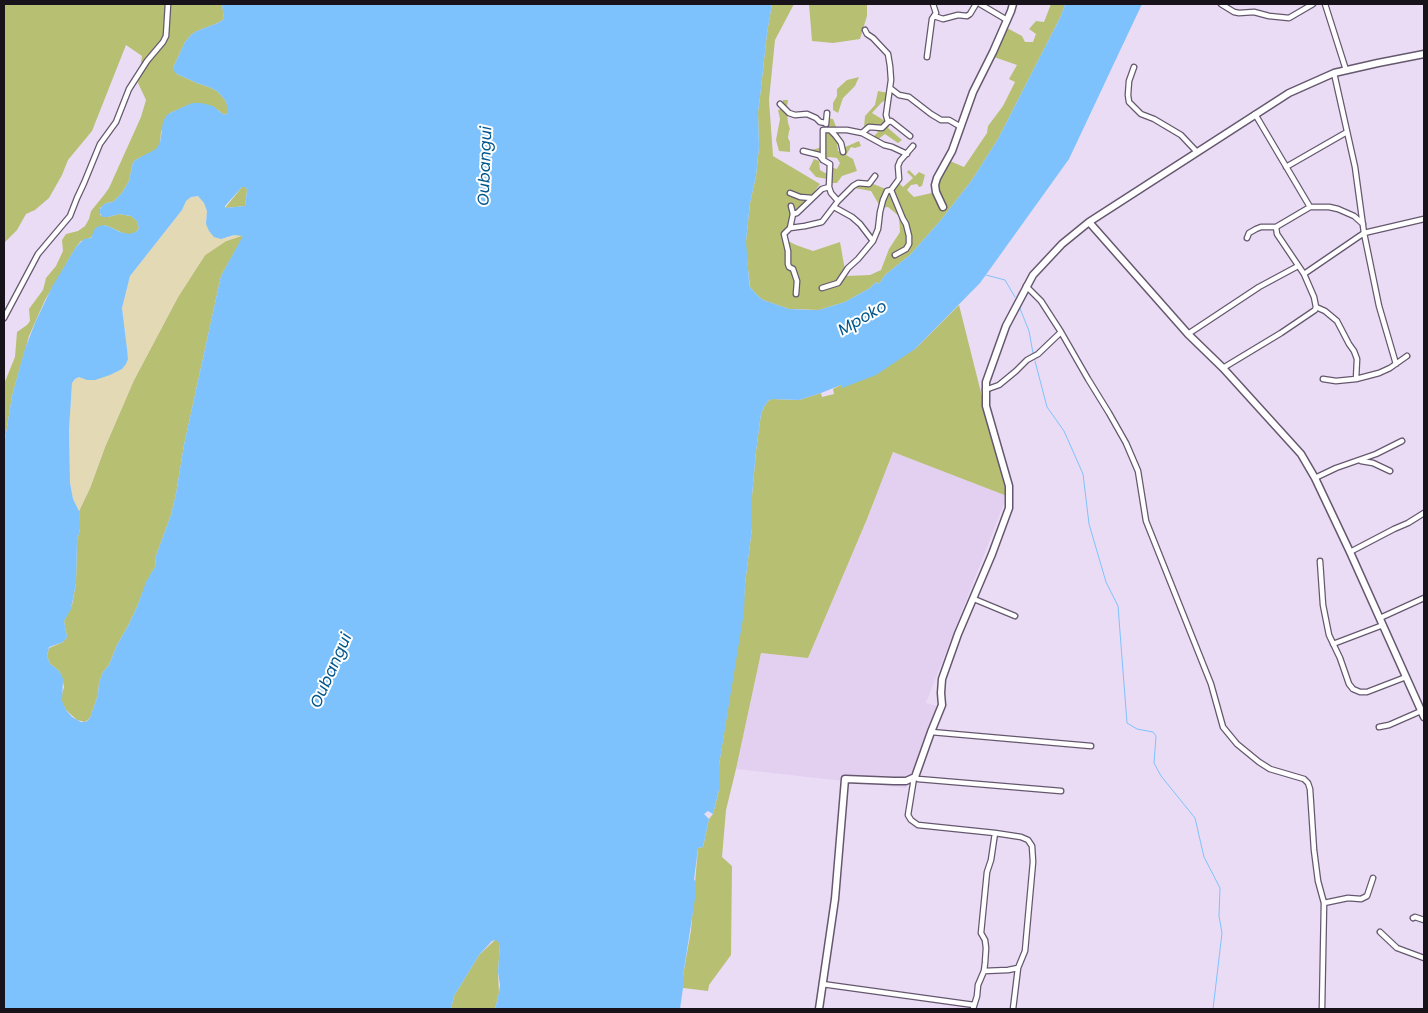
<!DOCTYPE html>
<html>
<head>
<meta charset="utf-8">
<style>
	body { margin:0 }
	#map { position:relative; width:1428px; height:1013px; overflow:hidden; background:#ebdcf6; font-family:Poppins,sans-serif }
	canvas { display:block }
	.frame { position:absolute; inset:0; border:5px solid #18131b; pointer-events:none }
</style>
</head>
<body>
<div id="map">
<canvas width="1428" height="1013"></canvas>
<div class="frame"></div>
</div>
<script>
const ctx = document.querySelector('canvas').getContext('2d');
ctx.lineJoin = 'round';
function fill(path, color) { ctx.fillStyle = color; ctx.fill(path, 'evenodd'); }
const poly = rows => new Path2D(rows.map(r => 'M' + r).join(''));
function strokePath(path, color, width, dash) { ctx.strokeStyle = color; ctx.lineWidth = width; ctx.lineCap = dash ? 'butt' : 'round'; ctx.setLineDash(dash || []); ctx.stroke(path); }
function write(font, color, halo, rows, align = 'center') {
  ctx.font = font + ' Poppins,sans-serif'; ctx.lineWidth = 4; ctx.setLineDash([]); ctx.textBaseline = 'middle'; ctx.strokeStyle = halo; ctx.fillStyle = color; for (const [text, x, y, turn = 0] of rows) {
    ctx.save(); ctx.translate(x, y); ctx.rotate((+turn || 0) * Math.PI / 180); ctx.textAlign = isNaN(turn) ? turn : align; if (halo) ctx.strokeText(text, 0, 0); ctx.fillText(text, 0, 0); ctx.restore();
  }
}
fill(poly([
	[893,452,1007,496,926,703,937,706,915,769,906,788,736,769,761,653,808,658,867,519]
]), '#e3d0f1');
fill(poly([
	[4,4,222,4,224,19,218,23,197,31,191,35,185,42,173,68,177,74,197,83,209,87,217,91,226,101,228,109,228,113,224,115,218,110,201,103,193,103,170,113,161,132,160,143,156,150,137,159,133,162,129,181,122,193,113,202,106,203,100,208,100,215,108,217,119,214,131,216,137,221,139,228,136,232,132,234,125,234,110,227,103,225,90,238,81,241,76,247,45,300,29,336,12,396,4,446,4,384,15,357,17,332,27,325,30,321,29,309,43,290,46,278,56,266,63,251,62,240,66,234,78,231,85,226,89,219,91,211,104,195,109,188,141,117,146,100,138,83,142,56,126,45,92,131,68,160,62,175,49,198,35,210,26,214,17,230,4,243],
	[772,4,794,4,775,40,769,100,773,156,820,184,782,235,786,240,796,245,813,251,840,242,846,276,870,275,881,270,889,249,900,232,899,216,888,207,881,208,871,191,854,188,861,184,871,183,888,190,898,182,903,187,913,178,907,172,909,170,915,176,919,172,925,175,922,186,919,187,917,184,911,185,907,190,914,197,932,193,938,193,938,186,940,179,950,161,964,167,987,133,988,126,1003,106,1015,82,1009,79,1017,65,994,57,1007,28,1022,36,1025,42,1033,42,1036,34,1029,29,1036,21,1044,22,1051,4,1065,4,1061,16,998,139,972,180,941,220,910,255,885,275,879,284,876,282,870,288,845,302,819,310,789,309,763,300,757,295,750,287,746,251,746,241,750,203,756,176,759,147,758,112,760,97,767,33],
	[809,4,867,4,867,16,860,39,833,43,812,41],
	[859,77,855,86,843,98,838,113,833,110,833,103,837,96,837,89,847,80],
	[878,91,888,93,887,100,882,102,872,113,890,124,888,128,902,140,898,143,885,134,877,140,873,137,878,132,871,125,864,128,865,116,875,105],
	[783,100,788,100,787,106,784,109,787,113,788,123,790,129,789,131,788,138,790,142,790,152,779,151,776,140,780,119,778,110,781,109],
	[828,118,833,119,839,134,839,139,837,143,838,151,842,153,843,148,859,141,861,146,855,148,851,147,846,155,853,159,857,171,842,176,837,183,827,183,827,179,816,177,809,169,814,159,819,161,820,170,825,173,829,172,830,167,837,169,840,163,837,158,829,157,825,159,810,152,811,150,819,148,824,144,824,131,827,131],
	[242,187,246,187,247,191,245,206,225,208],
	[244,235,221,276,184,445,176,494,171,515,156,556,155,567,146,583,137,607,128,626,117,645,109,665,103,672,99,683,98,695,90,718,85,722,77,720,66,710,62,702,62,694,64,687,61,674,57,669,50,664,47,656,49,648,63,642,67,637,64,621,72,605,76,583,77,541,80,529,79,511,90,488,105,447,134,380,178,297,205,255,226,241],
	[959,305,1007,496,893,452,867,519,808,658,761,653,736,769,726,810,722,857,732,866,731,955,709,985,708,991,683,988,683,976,691,930,698,848,703,847,709,819,713,814,719,790,719,765,743,612,745,584,752,528,752,496,756,451,761,414,764,407,768,401,771,399,799,400,821,393,822,397,834,394,833,389,841,385,842,387,915,349],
	[495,940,498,940,500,944,498,972,499,993,495,1009,451,1009,454,996,479,955]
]), '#b6bf72');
fill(poly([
	[198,196,204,203,207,211,206,224,227,238,234,235,244,235,226,241,205,255,178,297,134,380,105,447,90,488,79,511,73,499,70,483,69,430,72,383,75,379,79,377,110,375,122,369,128,359,122,308,130,276,182,210,186,201,191,197]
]), '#e3d9b4');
fill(poly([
	[222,4,772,4,767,33,760,97,758,112,759,147,756,176,750,203,746,241,749,281,750,287,757,295,763,300,789,309,810,310,819,310,845,302,870,288,876,282,879,284,885,275,910,255,941,220,972,180,998,139,1061,16,1065,4,1142,4,1069,159,980,283,915,349,876,375,842,388,841,385,821,393,799,400,771,399,768,401,764,407,761,414,756,451,752,496,752,528,745,584,744,612,719,765,719,790,713,814,708,811,704,814,709,819,703,847,698,848,694,880,696,881,696,892,683,976,683,988,680,1009,495,1009,499,993,500,985,498,972,500,944,496,940,492,941,479,955,454,996,451,1009,4,1009,4,446,12,396,25,349,35,323,52,287,76,247,84,239,91,238,94,230,97,227,103,225,110,227,120,232,129,234,136,232,139,228,137,221,131,216,119,214,108,217,102,217,99,211,102,206,106,203,113,202,122,193,129,181,133,162,137,159,156,149,160,143,163,122,166,116,170,113,192,103,201,103,213,106,224,115,228,113,226,101,217,91,209,87,197,83,177,74,173,70,173,68,185,42,191,35,197,31,218,23,224,19],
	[242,187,246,187,247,191,245,206,225,208,225,206],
	[198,196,204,203,207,211,206,224,209,231,214,237,221,239,234,235,243,236,221,276,184,445,176,494,171,515,156,556,155,567,146,582,137,607,128,626,117,645,109,665,103,672,99,683,98,695,90,718,86,722,81,722,72,717,66,710,62,701,63,679,61,674,57,669,50,664,47,656,49,647,63,642,67,637,64,621,71,609,76,583,77,541,80,529,80,520,79,511,73,499,70,483,69,430,72,383,75,379,79,377,87,380,95,380,110,375,122,369,126,364,128,359,127,349,122,308,130,276,182,210,186,201,191,197]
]), '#7dc2fd');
strokePath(poly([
	[986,275,1005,280,1015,297],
	[1019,306,1029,331,1033,353],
	[1035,361,1047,407,1064,431,1083,474,1089,524,1106,582,1118,606,1127,723,1137,729,1153,732,1156,736,1154,763,1161,776,1195,818,1204,857,1220,888,1219,916,1222,933,1213,1009]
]), '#7dc2fd', 1);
const street = poly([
	[980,4,1007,20],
	[1221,4,1234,12,1239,13,1254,12,1269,16,1289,18,1313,4],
	[1325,4,1346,70],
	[934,16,943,19,958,15,967,16,970,14,976,4],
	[865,30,867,34,873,38,888,54,890,66,891,80,886,115,888,122],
	[927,57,932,19,936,13,933,4],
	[1134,67,1129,81,1128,95,1129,102,1141,114,1154,119,1181,135,1197,152],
	[1334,73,1355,167,1364,233,1379,306,1396,364],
	[890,88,899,95,909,97,931,114,941,120,949,120,961,127],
	[780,104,789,113,795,115,807,114,816,118,820,122,826,123],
	[826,124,827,113],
	[831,131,835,135,841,143,843,152],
	[862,133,869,127,882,128,888,122,891,121,910,136],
	[803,151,819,155,823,160,830,164,829,187,831,193,838,201],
	[823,160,823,130,847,130,862,133,884,145,892,147,907,154],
	[1286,167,1347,132],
	[891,190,903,219,906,224,909,236,909,244,906,249,895,255],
	[790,193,800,197,812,198],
	[791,206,793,214,790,228,784,234,788,251,788,264,789,267,793,269,797,281,796,294],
	[1310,207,1329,207,1338,209,1354,216,1363,224],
	[793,214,797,213,822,189,829,187],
	[790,228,805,226,822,222,838,201,853,186,858,183,869,184,875,176],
	[1247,238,1249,233,1256,229,1261,227,1276,227],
	[873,241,878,229,880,212,883,200,887,191,891,190,899,179,898,166,900,161,913,146],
	[1304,274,1364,233,1424,219],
	[1026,286,1041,301,1061,332,1088,379,1109,413,1126,443,1138,471,1146,521,1211,684,1223,727,1237,744,1259,762,1270,769,1304,779,1308,783,1310,789,1314,850,1318,881,1324,903,1322,1009],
	[822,288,838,283,848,268,858,259,873,241,860,224,852,217,834,207],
	[1316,307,1325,311,1337,321,1349,344,1354,351,1357,359,1356,379],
	[4,318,38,254,70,216,77,198,84,183,100,144,116,122,129,89,147,61,163,42,166,36,168,4],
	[1188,334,1259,287,1298,266],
	[1223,368,1281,333,1315,310,1316,307,1314,297,1304,274,1277,234,1276,227,1310,207,1255,114],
	[1323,379,1336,381,1356,379,1379,373,1390,368,1407,356],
	[985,390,999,385,1016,371,1027,360,1038,354,1061,332],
	[1361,461,1373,463,1390,471],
	[1315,478,1336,468,1376,454,1402,441],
	[1350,552,1394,529,1408,523,1424,513],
	[1320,561,1323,605,1329,635,1340,658,1349,684,1353,689,1360,692,1367,692,1406,677],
	[974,599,1015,616],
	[1380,618,1424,598],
	[1333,644,1383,625],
	[1379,727,1389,725,1421,711],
	[931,732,1091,746],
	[915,777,918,779,1061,791],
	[914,778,908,815,911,820,918,825,995,833,1021,837,1028,840,1032,846,1033,862,1025,951,1018,968,1013,1009],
	[1324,903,1348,898,1361,899,1367,896,1373,878],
	[1413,918,1415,917,1424,920],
	[1380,932,1397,948,1424,958],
	[984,971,1008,970,1018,968],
	[822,984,974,1005],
	[973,1009,977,996,978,985,984,971,985,963,986,948,985,940,981,933,987,872,991,860,995,833]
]);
const secondary = poly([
	[943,207,936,192,935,185,937,178,952,151,973,92,993,52,1011,11,1013,4],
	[1089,222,1188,334,1223,368,1301,454,1315,478,1350,552,1424,717],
	[819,1009,835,899,845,779,894,781,906,781,915,777,931,732,942,705,941,693,942,679,958,634,992,554,1009,508,1009,486,986,406,986,382,1006,326,1033,275,1062,244,1089,222,1289,93,1334,73,1378,63,1424,54]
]);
strokePath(street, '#65586e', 7);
strokePath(secondary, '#65586e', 9);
strokePath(street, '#fff', 4.5);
strokePath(secondary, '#fff', 6);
write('italic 16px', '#02578d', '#fff', [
	["Oubangui",486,166,-88],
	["Mpoko",863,319,-30],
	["Oubangui",332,671,-66]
]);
</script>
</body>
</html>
